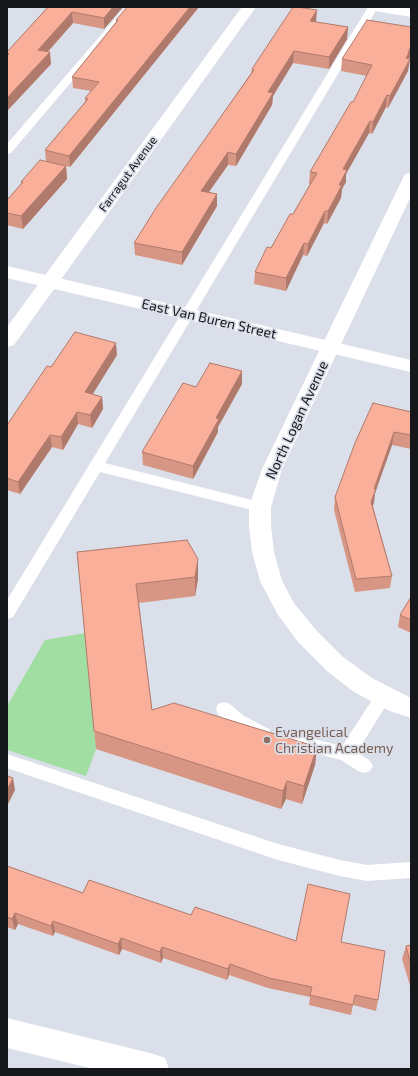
<!DOCTYPE html>
<html>
<head>
<meta charset="utf-8">
<style>
	body { margin:0 }
	#map { position:relative; width:418px; height:1076px; overflow:hidden; background:#dbdfe9; font-family:"Exo 2",sans-serif }
	canvas { display:block }
	.frame { position:absolute; inset:0; border:8px solid #15171a; pointer-events:none }
</style>
</head>
<body>
<div id="map">
<canvas width="418" height="1076"></canvas>
<div class="frame"></div>
</div>
<script>
const ctx = document.querySelector('canvas').getContext('2d');
ctx.lineJoin = 'round';
function fill(path, color) { ctx.fillStyle = color; ctx.fill(path, 'evenodd'); }
const poly = rows => new Path2D(rows.map(r => 'M' + r).join(''));
function strokePath(path, color, width, dash) { ctx.strokeStyle = color; ctx.lineWidth = width; ctx.lineCap = dash ? 'butt' : 'round'; ctx.setLineDash(dash || []); ctx.stroke(path); }
function write(font, color, halo, rows, align = 'center') {
  ctx.font = font + ' "Exo 2",sans-serif'; ctx.lineWidth = 3.5; ctx.setLineDash([]); ctx.textBaseline = 'middle'; ctx.strokeStyle = halo; ctx.fillStyle = color; for (const [text, x, y, turn = 0] of rows) {
    ctx.save(); ctx.translate(x, y); ctx.rotate((+turn || 0) * Math.PI / 180); ctx.textAlign = isNaN(turn) ? turn : align; if (halo) ctx.strokeText(text, 0, 0); ctx.fillText(text, 0, 0); ctx.restore();
  }
}
fill(poly([
	[85,633,96,749,86,776,7,750,7,706,45,640]
]), '#a1dea2');
fill(poly([
	[125,7,135,7,11,153,7,154,7,144,125,7],
	[368,7,378,7,105,463,260,502,265,503,267,507,265,511,260,512,100,472,13,617,7,619,7,600,368,7],
	[384,689,390,691,392,696,357,752,370,761,373,766,370,771,364,773,358,771,341,760,287,746,284,741,287,736,293,734,342,746,378,691,384,689],
	[224,702,230,704,244,716,269,729,271,734,269,739,263,741,257,739,232,726,218,714,216,709,218,704,224,702],
	[7,754,278,844,340,860,367,865,411,862,411,878,367,881,340,876,278,860,7,768,7,754]
]), '#fff');
fill(poly([
	[242,7,256,7,14,345,7,347,7,327,242,7],
	[368,7,401,7,411,9,411,17,375,11,370,10,368,7],
	[411,173,411,196,282,469,271,507,271,526,274,552,282,581,294,603,315,629,343,657,372,678,411,698,411,718,390,711,354,692,327,671,299,643,278,615,260,581,252,552,249,526,249,507,262,469,403,178,405,174,411,173]
]), '#fff');
fill(poly([
	[7,266,411,360,411,372,7,278,7,266],
	[7,1018,154,1054,165,1058,169,1069,94,1069,7,1048,7,1018]
]), '#fff');
fill(poly([
	[48,7,123,7,104,29,73,23,48,52,51,64,7,111,7,52],
	[127,7,199,7,70,167,66,166,67,179,23,229,7,225,7,200,21,184,21,182,46,162,45,150,85,102,85,98,91,91,73,88,72,77,116,22,116,20],
	[316,22,348,27,347,39,329,69,293,63,273,96,272,105,236,166,228,165,209,192,217,194,217,206,182,265,135,255,134,243,251,73,252,69],
	[342,59,409,59,408,71,388,108,386,107,372,134,369,133,346,174,346,182,342,189,341,198,327,224,324,223,307,256,303,255,286,291,254,284,255,272,293,214,310,184,309,184,310,172,353,102,367,76,341,71],
	[117,355,92,394,102,397,103,409,92,428,78,424,63,450,52,447,20,494,7,490,7,425,51,367],
	[242,371,242,384,218,427,218,432,193,479,143,465,142,452,196,387],
	[411,412,411,449,392,445,375,493,374,502,373,506,392,576,390,588,355,592,334,510,335,497],
	[187,540,198,579,195,596,139,603,152,710,317,747,315,765,302,804,286,799,281,809,96,749,77,552],
	[411,597,411,633,398,627,400,615],
	[7,866,83,893,191,915,296,941,341,942,378,1000,376,1011,353,1005,351,1015,309,1005,310,997,268,988,229,975,227,980,163,958,161,963,122,949,119,955,55,932,53,936,18,924,15,930,7,927],
	[411,945,411,989,402,959,406,946]
]), '#d79684');
fill(poly([
	[113,7,123,7,104,29,104,18],
	[190,7,199,7,70,167,69,156],
	[317,10,316,22,310,21],
	[72,12,73,23,39,61,38,50],
	[348,27,347,39,329,69,329,57],
	[411,46,411,55,408,61,410,59,408,71,388,108,390,96],
	[294,51,293,63,273,96,272,105,236,166,236,154,268,92],
	[50,52,51,64,7,111,7,98],
	[387,95,386,107,372,134,373,122],
	[370,121,369,133,346,174,346,182,342,189,341,198,327,224,328,211,339,185,343,169],
	[228,152,228,165,201,203,201,191],
	[66,166,67,179,23,229,21,216],
	[217,194,217,206,182,265,182,252],
	[325,211,324,223,307,256,308,244],
	[304,243,303,255,286,291,286,278],
	[116,343,117,355,86,405,85,392],
	[242,371,242,384,218,427,218,432,193,479,193,466,216,418],
	[102,397,103,409,92,428,90,415],
	[77,412,78,424,63,450,61,437],
	[394,432,392,445,375,493,374,502,370,515,374,489],
	[50,435,52,447,20,494,18,482],
	[198,559,198,579,195,596,195,577],
	[317,747,315,765,302,804,304,786],
	[13,778,15,790,7,806,7,790],
	[287,781,286,799,281,809,283,791],
	[15,913,18,924,15,930,12,919],
	[53,921,55,932,53,936,51,926],
	[121,938,122,949,119,955,118,944],
	[162,947,163,958,161,963,160,952],
	[230,964,229,975,227,980,228,969]
]), '#af7a6c');
const building = poly([
	[48,7,113,7,104,18,72,12,38,50,50,52,7,98,7,56,9,54,7,53,7,52,48,7],
	[127,7,190,7,69,156,45,150,88,99,85,98,99,82,72,77,118,20,116,20,127,7],
	[293,7,297,7,317,10,310,21,348,27,329,57,294,51,268,92,273,93,236,154,228,152,201,191,217,194,182,252,134,243,156,208,254,70,252,69,293,7],
	[367,20,411,27,411,46,408,53,409,53,406,58,410,59,390,96,387,95,373,122,370,121,343,169,347,170,339,185,342,185,328,211,325,211,308,244,304,243,286,278,255,272,267,247,271,248,290,214,293,214,317,173,310,172,351,102,353,102,372,65,342,59,367,20],
	[40,160,66,166,21,216,7,213,7,200,23,182,21,182,40,160],
	[75,332,116,343,85,392,102,397,90,415,77,412,61,437,50,435,18,482,7,478,7,425,47,366,51,367,75,332],
	[210,363,242,371,216,418,219,419,193,466,142,452,183,383,196,387,210,363],
	[373,403,411,412,411,435,394,432,374,489,376,489,371,502,392,576,356,579,335,497,355,443,373,403],
	[187,540,198,559,195,577,136,584,152,710,174,703,317,747,304,786,287,781,283,791,94,731,77,552,187,540],
	[411,597,411,620,400,615,411,597],
	[7,776,13,778,7,790,7,776],
	[7,866,83,893,89,880,191,915,195,907,296,941,308,884,350,894,341,942,385,951,378,1000,355,995,353,1005,310,995,312,987,269,978,230,964,228,969,162,947,160,952,121,938,118,944,53,921,51,926,15,913,12,919,7,917,7,866],
	[411,945,411,965,406,946,411,945]
]);
fill(building, '#faaf9a');
strokePath(building, '#af7a6c', 1);
for (const [x, y, r, color] of [
	[267,740,4,"#8d6e63"]
]) { const dot = new Path2D(); dot.arc(x, y, r, 0, 2 * Math.PI); ctx.fillStyle = color; ctx.fill(dot); strokePath(dot, '#dbdfe9', 1.5); }
write('12px', '#15171a', '#dbdfe9', [
	["Farragut Avenue",128,174,-54]
]);
write('14px', '#15171a', '#dbdfe9', [
	["East Van Buren Street",209,319,13],
	["North Logan Avenue",297,420,-65]
]);
write('14px', '#785e54', '#dbdfe9', [
	["Evangelical",275,732],
	["Christian Academy",275,748]
], 'left');
</script>
</body>
</html>
